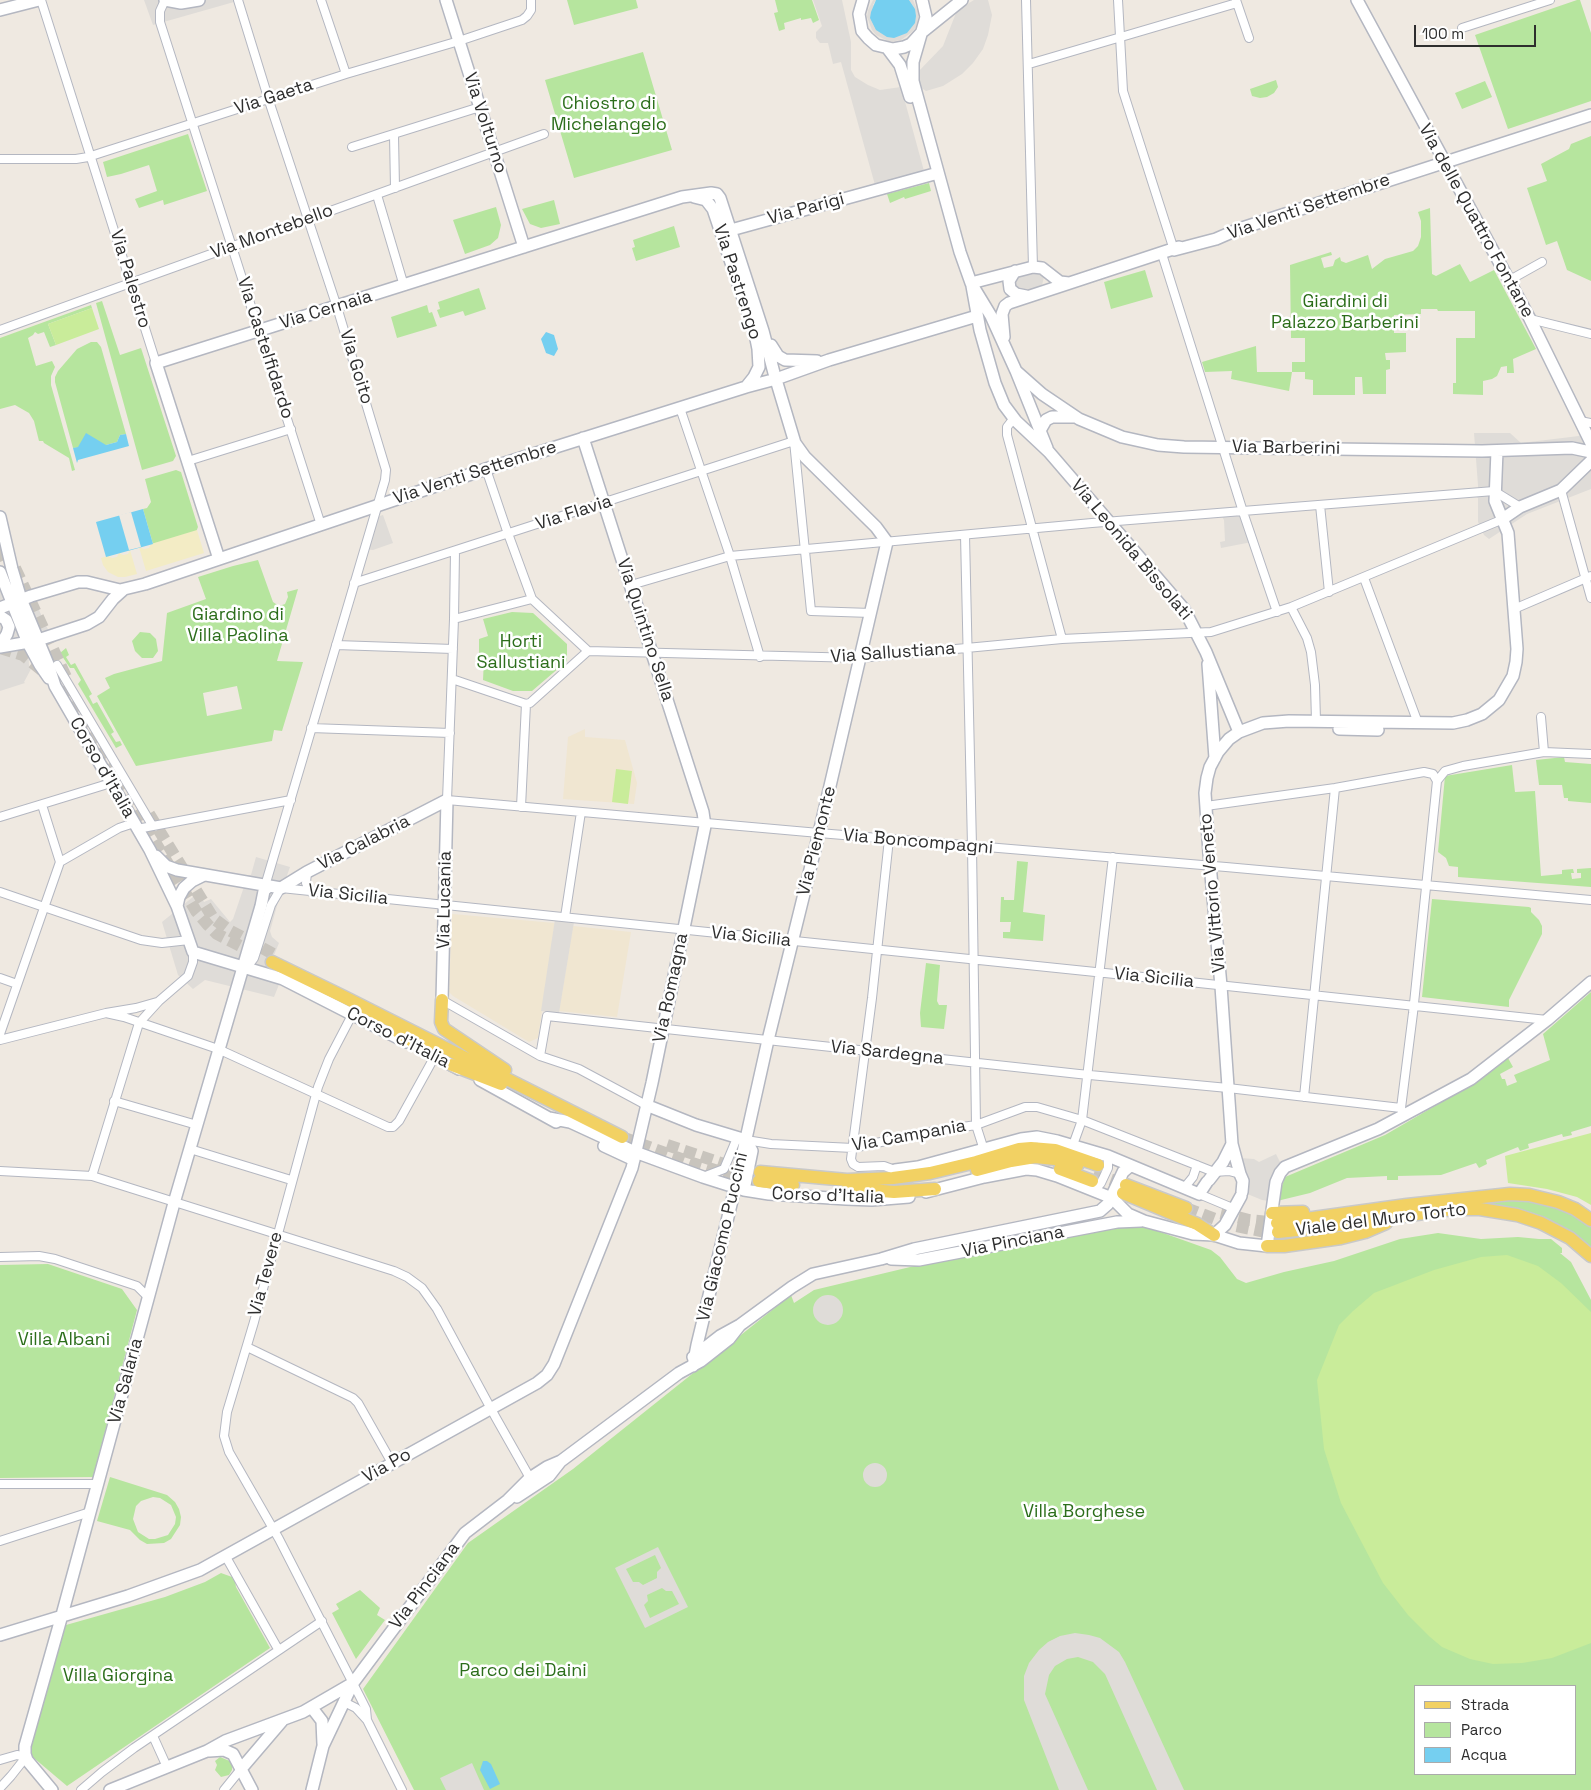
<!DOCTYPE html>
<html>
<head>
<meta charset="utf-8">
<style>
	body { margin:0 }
	#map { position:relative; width:1591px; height:1790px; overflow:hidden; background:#efe9e1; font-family:"Space Grotesk",sans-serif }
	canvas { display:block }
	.legend { position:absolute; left:1414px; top:1685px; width:162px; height:90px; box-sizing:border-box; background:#fff; border:1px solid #ababab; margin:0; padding:6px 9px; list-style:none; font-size:15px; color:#2e2e2e }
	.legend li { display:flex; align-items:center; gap:10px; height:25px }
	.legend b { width:25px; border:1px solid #ababab }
	.scale { position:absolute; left:1414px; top:25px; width:122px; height:22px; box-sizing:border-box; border:2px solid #2e2e2e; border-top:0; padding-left:6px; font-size:15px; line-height:18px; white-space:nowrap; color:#2e2e2e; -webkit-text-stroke:4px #fff; paint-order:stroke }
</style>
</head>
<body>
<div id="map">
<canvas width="1591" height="1790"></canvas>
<ul class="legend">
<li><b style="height:6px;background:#f2d163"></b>Strada</li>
<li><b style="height:14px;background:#b6e59e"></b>Parco</li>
<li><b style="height:14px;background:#75cff0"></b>Acqua</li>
</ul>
<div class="scale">100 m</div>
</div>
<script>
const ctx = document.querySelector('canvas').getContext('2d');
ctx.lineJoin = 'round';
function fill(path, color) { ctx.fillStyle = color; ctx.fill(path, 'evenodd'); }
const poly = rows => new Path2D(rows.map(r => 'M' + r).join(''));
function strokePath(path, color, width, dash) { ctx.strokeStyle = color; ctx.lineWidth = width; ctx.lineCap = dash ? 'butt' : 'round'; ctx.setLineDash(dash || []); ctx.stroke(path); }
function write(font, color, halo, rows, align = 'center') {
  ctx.font = font + ' "Space Grotesk",sans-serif'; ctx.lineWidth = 5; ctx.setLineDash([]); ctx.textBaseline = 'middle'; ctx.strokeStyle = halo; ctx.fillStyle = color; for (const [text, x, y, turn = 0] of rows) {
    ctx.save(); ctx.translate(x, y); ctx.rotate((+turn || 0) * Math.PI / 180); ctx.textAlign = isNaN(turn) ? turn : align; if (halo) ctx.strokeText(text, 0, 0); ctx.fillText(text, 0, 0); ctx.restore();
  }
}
fill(poly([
	[585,729,585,737,625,740,637,783,634,804,563,799,568,737],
	[452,914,555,923,538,1038,529,1042,453,996,449,992],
	[573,926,631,932,617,1017,559,1011]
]), '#f0e6d1');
fill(poly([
	[567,0,636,0,638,8,574,25],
	[775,0,812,0,819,20,813,23,811,18,801,20,801,18,784,23,785,29,779,31,774,13,778,12],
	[1577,0,1580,0,1591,33,1591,101,1508,129,1475,35],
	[643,52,672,150,574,178,545,80],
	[1276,80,1278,87,1274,93,1267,97,1260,98,1252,96,1250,89],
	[1485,81,1492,97,1462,109,1455,93],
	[188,134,207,191,164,205,163,200,139,208,135,199,157,191,149,165,121,174,107,177,103,162],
	[1591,136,1591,281,1567,270,1557,241,1546,245,1527,188,1547,181,1541,164,1569,149,1571,144],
	[929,183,931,191,905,199,904,197,890,203,887,194],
	[554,200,560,224,541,228,530,224,522,209],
	[496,207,501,225,498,238,490,245,465,254,453,220],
	[1430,208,1432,274,1436,276,1460,264,1470,282,1494,270,1536,349,1513,359,1514,373,1507,373,1507,366,1501,367,1497,376,1492,379,1483,381,1483,395,1453,394,1453,383,1456,383,1456,338,1475,338,1475,311,1438,311,1437,309,1421,309,1421,314,1394,315,1394,333,1406,333,1406,352,1385,353,1386,360,1390,360,1390,369,1386,370,1386,394,1363,394,1362,377,1355,377,1355,395,1313,395,1313,380,1305,379,1305,372,1292,372,1289,391,1231,379,1232,371,1205,372,1202,362,1256,346,1257,372,1292,372,1292,362,1305,362,1305,338,1291,338,1290,265,1331,252,1332,255,1321,258,1324,268,1333,266,1335,260,1340,257,1341,261,1346,263,1368,255,1372,269,1385,259,1413,251,1418,246,1421,237,1421,221,1418,212],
	[674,226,680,247,636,261,632,248,635,247,633,240],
	[1145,270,1153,297,1111,309,1104,282],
	[479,288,486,309,465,316,463,311,440,318,437,310,440,309,438,302],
	[102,301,120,355,141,348,176,456,173,461,142,470,96,303],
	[91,305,92,308,48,324,56,345,50,347,44,332,38,334,35,332,33,335,28,338,36,366,52,361,55,367,51,376,51,385,75,470,72,471,69,458,44,443,43,441,39,441,34,421,29,413,15,405,0,409,0,338],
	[427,305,429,313,432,312,437,326,397,338,391,317],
	[91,342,97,342,101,347,126,434,120,435,117,442,106,445,73,448,55,382,55,377,58,371,77,349],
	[176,470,181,472,198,527,196,532,153,544,143,509,147,508,151,502,145,479],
	[258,560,273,602,279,606,285,604,288,597,287,592,298,589,277,661,303,662,282,731,274,730,272,741,136,766,97,696,110,688,105,678,114,674,162,661,167,613,206,599,198,577,233,566],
	[237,686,242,709,207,716,203,693],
	[512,612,533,613,567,644,567,661,532,691,513,691,483,680,484,659,479,659,479,639,488,636,483,619],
	[140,632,150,633,156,639,158,651,153,658,142,658,135,651,132,641],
	[66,648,69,655,66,657,71,665,75,663,92,694,89,696,93,704,97,702,114,732,111,734,116,742,120,741,122,745,116,748,78,684,81,680,74,668,70,668,60,653],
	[1564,757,1565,762,1591,764,1591,803,1568,801,1568,798,1564,798,1562,785,1539,785,1536,760],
	[1512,765,1515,792,1535,791,1541,876,1562,874,1562,870,1573,869,1574,873,1571,873,1572,879,1581,878,1581,873,1577,873,1577,869,1591,868,1591,887,1458,877,1458,867,1449,866,1446,858,1438,852,1445,776],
	[1017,861,1028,862,1023,912,1045,915,1043,941,1003,938,1003,932,1010,932,1011,922,1000,922,1001,897,1004,897,1004,900,1014,900],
	[1432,899,1529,907,1531,908,1531,912,1539,920,1542,926,1542,934,1509,1000,1509,1007,1422,997],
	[926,963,940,965,937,1001,939,1005,947,1005,944,1029,921,1027,920,1013],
	[1591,992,1591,1126,1571,1132,1572,1135,1563,1137,1562,1134,1528,1144,1529,1148,1520,1151,1518,1147,1486,1160,1487,1164,1479,1168,1476,1163,1441,1175,1398,1176,1398,1180,1387,1180,1387,1176,1347,1178,1310,1193,1277,1201,1285,1177,1385,1135,1483,1078,1508,1058,1513,1067,1500,1074,1502,1079,1505,1079,1507,1086,1517,1082,1514,1075,1550,1060,1543,1034],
	[1487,1200,1523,1200,1559,1207,1591,1226,1591,1248,1514,1210,1479,1202],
	[1135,1223,1211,1250,1220,1257,1237,1279,1246,1283,1284,1272,1334,1261,1400,1239,1438,1233,1481,1239,1518,1237,1539,1239,1551,1239,1562,1248,1562,1253,1560,1253,1571,1262,1591,1300,1591,1790,414,1790,363,1689,468,1543,573,1469,791,1295,794,1303,814,1290,1044,1235],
	[1415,1686,1575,1686,1575,1774,1415,1774],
	[48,1264,122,1289,137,1310,93,1477,0,1478,0,1265],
	[110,1477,167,1495,175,1502,179,1509,181,1517,180,1525,171,1539,164,1543,147,1544,140,1540,130,1530,97,1521],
	[153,1497,160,1498,171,1505,176,1517,175,1524,168,1535,155,1539,149,1539,138,1532,133,1519,136,1506,141,1501],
	[221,1573,232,1577,235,1581,236,1587,270,1648,67,1786,28,1753,66,1625,165,1597,205,1582],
	[360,1590,380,1608,377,1615,385,1620,356,1659,332,1613,339,1609,336,1604],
	[220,1757,232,1762,232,1770,229,1775,221,1777,215,1770,217,1765,215,1761]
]), '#b6e59e');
fill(poly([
	[197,530,204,553,146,571,139,547,144,549,149,548,151,544],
	[130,550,137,574,125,577,118,577,108,572,103,565,101,558,108,556,112,558,117,557,119,553,123,555,128,554]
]), '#f3ecc5');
fill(poly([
	[92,308,99,329,56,345,48,324],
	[616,769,632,771,628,804,612,802],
	[1591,1133,1591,1205,1577,1197,1547,1189,1508,1183,1505,1156],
	[1507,1255,1538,1266,1561,1283,1591,1312,1591,1643,1552,1658,1522,1663,1493,1664,1470,1659,1442,1647,1430,1637,1408,1615,1383,1583,1341,1503,1324,1449,1317,1380,1339,1325,1353,1311,1374,1293,1434,1270,1481,1257]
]), '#c9ec9a');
fill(poly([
	[144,0,241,0,153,25],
	[813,0,842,0,851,42,851,70,855,77,868,85,880,90,901,87,924,171,875,185,841,62,833,64,828,43,820,43,816,38,816,32,822,26],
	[873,0,876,0,873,5,915,23,915,9,909,0,913,0,919,14,916,27,912,32,901,40,895,41,888,41,876,35,872,30,867,17,868,10],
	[974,0,988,0,992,15,988,35,983,49,973,63,962,74,943,86,926,91,920,87,917,73,943,46,956,13,961,8],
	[1037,270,1044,277,1042,285,1034,290,1018,292,1011,281,1013,279],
	[1591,427,1591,489,1527,514,1489,539,1484,535,1478,522,1478,498,1475,496,1478,496,1478,485,1474,433,1510,433,1521,443,1579,436],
	[1220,513,1248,513,1257,541,1221,548,1220,542,1225,541,1224,520],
	[383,515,393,543,373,550,364,549,373,518],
	[0,587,33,597,51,636,28,643,29,666,31,669,24,682,25,683,0,691],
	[256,857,290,867,280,895,270,931,272,937,279,943,270,965,284,972,274,997,205,980,193,989,178,975,162,922,199,892,204,902,211,899,230,922,233,919,248,875,251,875],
	[555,919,574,922,559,1013,541,1011],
	[1276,1154,1281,1164,1275,1171,1270,1181,1268,1193,1269,1201,1262,1200,1245,1193,1240,1158,1254,1159,1259,1162],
	'813 1310a15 15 0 1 1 30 0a15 15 0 1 1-30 0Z',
	'863 1475a12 12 0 1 1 24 0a12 12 0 1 1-24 0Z',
	[658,1547,688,1607,645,1628,615,1568],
	[655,1555,661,1568,657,1572,657,1578,643,1585,639,1582,633,1582,626,1569],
	[662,1588,666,1591,672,1591,679,1604,650,1618,644,1605,648,1601,647,1595],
	[1075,1633,1089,1635,1100,1638,1119,1652,1125,1662,1184,1790,1157,1790,1105,1674,1093,1662,1078,1657,1067,1659,1055,1666,1049,1675,1045,1694,1088,1790,1059,1790,1024,1700,1024,1676,1029,1663,1039,1650,1048,1642,1060,1636],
	[472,1763,484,1790,446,1790,440,1778]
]), '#dfdcd8');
fill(poly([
	[876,0,909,0,915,9,916,16,915,23,907,33,894,38,887,37,876,30,870,18,871,12],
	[546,332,554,335,558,349,554,356,546,353,541,339],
	[86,433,106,445,117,442,120,435,126,434,129,446,78,460,77,463,73,448,78,447],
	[143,509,153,544,106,557,96,522],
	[483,1761,487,1761,491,1764,500,1784,490,1789,480,1770]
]), '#75cff0');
fill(poly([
	[131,512,141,547,129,550,119,515]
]), '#efe9e1');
strokePath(poly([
	[0,549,10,572],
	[15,568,66,677],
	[0,648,23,655,43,671],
	[55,670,64,689,196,911,208,925,217,934,254,953],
	[149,814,213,918,229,930,275,955],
	[622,1137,692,1163,734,1176,759,1181],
	[667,1145,724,1164],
	[1094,1173,1126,1185],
	[1186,1208,1231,1225,1261,1231,1278,1232],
	[1221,1213,1249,1220,1277,1223]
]), '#c8c4bd', 12, [12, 6]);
const street = poly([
	[41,0,156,363],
	[165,0,160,11,160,22,321,525],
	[238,0,271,107,337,307,386,470,385,480,265,886,267,890],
	[321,0,346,74],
	[1026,0,1033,267],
	[1118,0,1123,91,1174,250],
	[1236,0,1249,38],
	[1462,28,1550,0],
	[1029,64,1237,3],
	[394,135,395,188],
	[352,147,480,107],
	[0,159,76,159,88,157,346,74,459,41,522,20,527,16,531,10,531,0],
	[377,195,404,286],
	[1162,254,1244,515,1277,612],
	[1508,281,1542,262],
	[1530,319,1591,334],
	[0,330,544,134],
	[680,408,730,556,760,657],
	[1014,418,1007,427,1007,435,1062,639],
	[1580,421,1591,423],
	[188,461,291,429],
	[486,469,506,528,532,599],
	[1561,490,1591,598],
	[1320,505,1329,592],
	[965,535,972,846,976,1125,984,1150],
	[455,551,454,619,447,800,819,833,1226,867,1591,900],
	[1364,578,1418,723],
	[354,583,794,441,811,611,871,613],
	[631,585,730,556,1092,523,1494,491,1520,507],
	[1291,607,1307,638,1311,652,1315,685,1316,721],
	[1514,609,1591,576],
	[336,645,453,649],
	[588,651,860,658,1062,639,1211,632,1291,607,1501,520],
	[57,665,152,825],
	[452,679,526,704,530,703,588,651,532,599,454,619],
	[1541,717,1544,752],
	[311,728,450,733],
	[42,805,60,862],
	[1206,806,1335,788,1424,772,1433,774,1437,781],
	[521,807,526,704],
	[0,817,111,783],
	[137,829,291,800],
	[889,839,872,998,851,1159,853,1164,858,1167,884,1166,895,1170],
	[60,862,119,828,134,823],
	[307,872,306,883,311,892],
	[0,892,141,940,162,943,189,940],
	[565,917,581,812],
	[243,968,251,962,254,958,271,905,281,888,1105,973,1547,1020],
	[0,978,17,984],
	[442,1000,540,1056,579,1069,646,1105],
	[106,1013,124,1017,218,1049,388,1127,393,1127,399,1121,435,1056],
	[352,1015,329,1059,318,1087,254,1322,227,1412,224,1436,229,1452,279,1539,361,1699,366,1709,367,1720],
	[0,1034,60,862],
	[0,1040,106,1013,136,1008,157,1002],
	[540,1056,547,1016,1079,1074,1228,1088,1401,1108],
	[1304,1097,1335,788],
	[114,1101,197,1125],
	[1402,1111,1401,1108,1413,1013,1437,781,1445,771,1463,766,1544,752,1591,754],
	[746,1140,771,1144,853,1148,923,1133,976,1125,1025,1107,1037,1107,1082,1120,1214,1172,1229,1171,1240,1174],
	[1073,1145,1082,1120,1113,857],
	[190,1149,291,1180],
	[0,1171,92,1176,394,1271,407,1277,422,1288,437,1309,496,1418,530,1478,529,1480],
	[92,1176,139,1023,159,1001,188,976,193,962,193,952],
	[703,1177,724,1169,737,1138],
	[1184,1188,1193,1177,1197,1165],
	[1094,1191,1101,1183,1108,1168,1108,1156],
	[1199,1194,1235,1209],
	[0,1257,39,1256,55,1259,137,1286,148,1297],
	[247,1347,353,1398,358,1403,392,1463],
	[0,1484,98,1484],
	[0,1541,90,1512],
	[226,1557,278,1649],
	[344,1702,356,1708,367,1720,402,1790],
	[153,1736,167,1767],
	[0,1760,17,1755,26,1757,11,1776,0,1788],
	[81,1790,102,1772,134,1748,322,1621],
	[224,1790,241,1769]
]);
const secondary = poly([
	[165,0,181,3,199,0],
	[446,0,524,247],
	[863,0,859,14,862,31,868,38,876,45,893,49,904,47,911,44,921,33,962,0],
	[922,0,926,17,913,62,913,81,960,252,971,283,991,316,1016,371,1047,448],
	[1357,0,1530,319,1591,443],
	[0,10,39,0],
	[888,49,900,65,910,97],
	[694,197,706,200,713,209,755,334,758,349,759,367,754,377,746,387],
	[731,230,938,173],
	[1174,250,1216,239,1239,229,1591,115],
	[1015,271,1009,281,1010,289,1016,294,1026,296],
	[971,283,1033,267,1042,268,1060,282,1069,283],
	[972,286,980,330,995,383,1004,405,1016,421,1049,452,1184,609,1206,652,1239,732],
	[1004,337,1002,314,1005,306,1009,303,1179,247],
	[771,345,778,356,785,360,817,361],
	[1016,371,1042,394,1079,419,1122,437,1158,445,1184,447,1482,451,1572,448,1591,452],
	[1038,434,1046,420,1052,417,1073,417],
	[0,517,12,569,21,599,48,664,55,686,150,850,177,906,193,952,283,979,406,1042],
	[1501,520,1520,507,1561,490,1591,461],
	[219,559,156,363,682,197,711,193,717,194,720,198,763,331,774,373,795,443,805,457,876,527,887,542,819,833,768,1040,735,1188,697,1345,693,1366],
	[0,572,28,643,40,665,49,678],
	[0,608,31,596,78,582,87,582,120,590,145,584,486,469,746,387,776,379,829,360,977,316],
	[0,616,6,620,9,627,7,634,0,645],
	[0,647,35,641,87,624,99,617,113,599,123,590],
	[1208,664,1215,758],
	[1339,729,1378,730],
	[156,856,166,866,177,870,281,888,307,872,447,800,442,1000],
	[177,906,179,897,184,888,192,881,204,875],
	[427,1052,459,1069],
	[480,1080,556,1122],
	[646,1105,696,1125,746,1140],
	[549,1118,570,1122,635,1152,703,1177,744,1190,769,1194,846,1199,872,1200,909,1197],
	[604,1146,634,1160],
	[895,1170,918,1167,1021,1139,1037,1137,1057,1141,1108,1156,1199,1194,1207,1182],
	[1209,1180,1223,1162,1232,1144],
	[744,1190,752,1151,746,1140],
	[926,1192,984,1177,1026,1169,1037,1170,1057,1176,1112,1198,1128,1214,1144,1221,1193,1234,1214,1235,1239,1243,1267,1246,1276,1182,1280,1173,1285,1167,1378,1129,1471,1079,1547,1020,1591,982],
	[1242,1192,1243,1181,1240,1174,1232,1144,1221,986,1209,853,1205,793,1207,778,1210,767,1218,752,1229,739,1239,732,1263,723,1289,721,1453,723,1467,720,1482,714,1499,700,1513,676,1516,662,1517,649,1508,533,1495,501,1497,451],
	[1214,1235,1225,1225,1241,1196],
	[891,1259,919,1260,1117,1222,1141,1221],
	[693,1357,720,1336,740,1325,792,1287,813,1274,881,1259,914,1249,1100,1211,1108,1204,1123,1172,1130,1166],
	[517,1497,549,1476,560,1462],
	[0,1635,128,1596,200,1570,537,1383,547,1375,554,1364,632,1168,652,1083,705,826,703,812,583,438],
	[312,1708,322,1721,323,1744],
	[209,1751,224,1750,233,1754,252,1790],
	[241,1769,282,1721],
	[52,1790,27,1760,25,1754,25,1746,62,1615,174,1203,261,906,265,886],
	[110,1790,207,1751,225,1741,303,1712,353,1683],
	[312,1790,323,1746,353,1683,465,1533,508,1500,530,1478,547,1467,561,1461,679,1373,701,1361,729,1339,740,1325]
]);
const primary = poly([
	[272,962,344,997,622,1137],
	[442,1000,441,1022,444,1029,505,1070],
	[397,1031,435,1056],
	[452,1065,501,1084],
	[1060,1169,1092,1181],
	[977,1170,1011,1161,1035,1157,1055,1159,1077,1166],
	[760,1172,847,1180,893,1178,930,1173,976,1162,1019,1149,1031,1148,1055,1150,1098,1165],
	[759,1181,793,1185],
	[1126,1185,1186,1208],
	[848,1188,894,1192,935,1189],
	[1123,1193,1197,1224,1214,1235],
	[1272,1213,1303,1212],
	[1277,1223,1407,1205,1510,1194,1529,1195,1558,1202,1575,1209,1591,1220],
	[1278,1232,1325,1227,1452,1209,1480,1209,1517,1215,1541,1223,1570,1238,1591,1256],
	[1267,1246,1284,1246,1341,1238,1365,1232,1386,1223]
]);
strokePath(street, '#b4b7c1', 10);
strokePath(secondary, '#b4b7c1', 14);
strokePath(primary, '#c9c9c9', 15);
strokePath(street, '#fff', 8);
strokePath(secondary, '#fff', 11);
strokePath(primary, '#f2d163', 12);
write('18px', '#2e2e2e', '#fff', [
	["Via Gaeta",274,97,-18],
	["Via Volturno",485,123,72],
	["Via Venti Settembre",1309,207,-19],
	["Via Parigi",806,209,-15],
	["Via delle Quattro Fontane",1476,221,61],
	["Via Montebello",272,232,-20],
	["Via Palestro",130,279,73],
	["Via Pastrengo",737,282,72],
	["Via Cernaia",326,310,-17],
	["Via Castelfidardo",265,348,72],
	["Via Goito",356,367,73],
	["Via Barberini",1286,448,1],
	["Via Venti Settembre",475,473,-18],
	["Via Flavia",574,513,-18],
	["Via Leonida Bissolati",1131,550,50],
	["Via Quintino Sella",645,630,72],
	["Via Sallustiana",893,653,-4],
	["Corso d'Italia",102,768,60],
	["Via Piemonte",817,841,-76],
	["Via Boncompagni",918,842,5],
	["Via Calabria",364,843,-27],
	["Via Vittorio Veneto",1213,893,-95],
	["Via Sicilia",348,895,6],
	["Via Lucania",445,900,-89],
	["Via Sicilia",751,937,6],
	["Via Sicilia",1154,978,6],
	["Via Romagna",671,988,-78],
	["Corso d'Italia",398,1038,27],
	["Via Sardegna",887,1053,6],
	["Via Campania",909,1136,-10],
	["Corso d'Italia",828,1196,2],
	["Viale del Muro Torto",1381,1220,-7],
	["Via Giacomo Puccini",723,1237,-77],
	["Via Pinciana",1013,1242,-11],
	["Via Tevere",266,1274,-75],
	["Via Salaria",126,1381,-75],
	["Via Po",387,1466,-29],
	["Via Pinciana",425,1586,-53]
]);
write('18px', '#2c6e1b', '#fff', [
	["Chiostro di",609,104],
	["Michelangelo",609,125],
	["Giardini di",1345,302],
	["Palazzo Barberini",1345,323],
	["Giardino di",238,615],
	["Villa Paolina",238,636],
	["Horti",521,642],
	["Sallustiani",521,663],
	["Villa Albani",64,1340],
	["Villa Borghese",1084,1512],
	["Parco dei Daini",523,1671],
	["Villa Giorgina",118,1676]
]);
</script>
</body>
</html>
